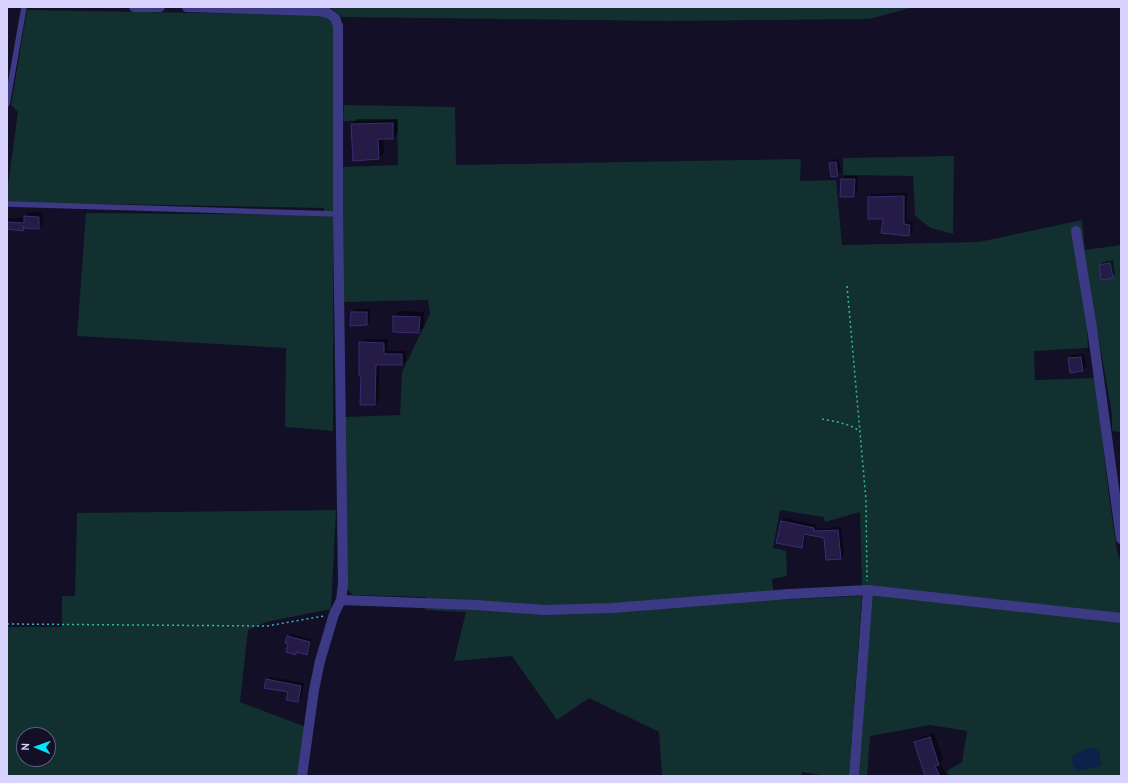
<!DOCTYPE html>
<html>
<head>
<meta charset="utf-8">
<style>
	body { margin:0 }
	#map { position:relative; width:1128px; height:783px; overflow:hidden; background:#130f26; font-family:"PT Sans",sans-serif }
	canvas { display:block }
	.frame { position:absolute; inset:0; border:8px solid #d9d4ff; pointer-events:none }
	.north { position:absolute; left:16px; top:727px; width:40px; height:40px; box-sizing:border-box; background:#130f26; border:1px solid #625e7d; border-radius:50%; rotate:272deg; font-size:11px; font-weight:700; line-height:16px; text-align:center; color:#d9d4ff }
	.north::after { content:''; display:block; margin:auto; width:14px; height:18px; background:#00e5ff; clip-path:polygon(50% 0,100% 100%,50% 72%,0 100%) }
</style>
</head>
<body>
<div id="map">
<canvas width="1128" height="783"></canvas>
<div class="frame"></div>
<div class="north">N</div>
</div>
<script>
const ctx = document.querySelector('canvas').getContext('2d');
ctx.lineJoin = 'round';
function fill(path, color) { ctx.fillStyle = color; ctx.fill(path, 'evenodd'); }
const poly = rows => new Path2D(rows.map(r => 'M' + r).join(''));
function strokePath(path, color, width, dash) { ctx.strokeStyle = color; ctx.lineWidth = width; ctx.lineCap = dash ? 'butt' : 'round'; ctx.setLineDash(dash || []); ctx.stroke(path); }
fill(poly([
	[330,7,914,7,869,19,667,21,342,17],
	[27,10,317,15,328,18,334,26,333,431,285,427,286,348,77,336,86,213,324,215,324,208,7,202,7,192,18,112,11,105],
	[344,105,455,107,456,165,801,159,800,181,836,180,842,245,979,242,1082,220,1085,250,1121,245,1121,432,1112,431,1112,414,1097,329,1087,329,1088,348,1034,351,1035,380,1095,378,1109,496,1117,551,1121,564,1121,776,949,776,947,771,962,762,967,731,930,725,870,736,867,776,859,776,871,601,874,586,862,585,860,512,825,522,824,517,780,510,773,548,786,551,787,576,772,579,774,600,862,596,849,776,828,776,802,772,801,776,662,776,659,732,589,698,557,720,512,656,454,661,466,612,425,610,426,597,353,595,347,590,344,417,400,415,402,372,430,314,428,300,343,302,343,167,398,165,397,120,343,121],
	[954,156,953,234,931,228,915,216,913,176,843,175,843,158],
	[336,510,331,609,266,622,248,630,240,702,306,727,299,776,7,776,7,627,62,627,62,596,75,596,77,513],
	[24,735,48,735,48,759,24,759]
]), '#12302f');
fill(poly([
	[1088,748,1095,748,1099,751,1101,766,1079,771,1074,768,1072,761,1073,755]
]), '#0c2248');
fill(poly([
	[357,119,398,119,398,133,393,138,383,138,384,152,379,158,354,160,352,124],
	[839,159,841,171,838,175,832,176,830,164,833,160],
	[845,176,858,176,857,193,854,196,842,179],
	[907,193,907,221,913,222,912,232,909,235,869,197,872,194],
	[29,212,43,213,43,224,38,228,25,227,23,230,8,229,7,235,7,218,25,218,25,216],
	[1113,260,1115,274,1112,277,1100,265,1103,262],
	[355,309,370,309,370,321,367,324,352,312],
	[399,311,424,312,424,326,419,332,394,316],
	[364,339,388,339,387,351,405,351,406,360,402,364,379,364,379,400,375,404,362,375,360,343],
	[1084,354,1086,367,1083,370,1069,359,1072,355],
	[785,518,817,525,816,529,841,527,844,555,840,559,825,537,806,533,804,544,801,547,781,521],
	[291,634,312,639,309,651,306,654,297,652,295,653,288,637],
	[270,677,304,683,301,698,298,701,289,692,267,680],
	[934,733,943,760,940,763,947,776,926,776,915,743,920,738]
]), '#0007');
const building = poly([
	[393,123,393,139,378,139,379,159,353,161,351,124,393,123],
	[836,162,838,176,831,177,829,163,836,162],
	[841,179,855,179,854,197,840,197,841,179],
	[904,196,904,224,910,225,909,236,881,233,883,219,868,219,868,197,904,196],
	[24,216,39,217,39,229,23,228,24,226,23,231,7,229,7,222,24,223,24,216],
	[1110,263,1113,278,1101,280,1099,265,1110,263],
	[351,312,367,312,367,325,350,326,351,312],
	[393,316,420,317,419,333,393,332,393,316],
	[359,342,384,343,384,354,402,354,402,365,376,365,375,405,360,405,361,376,359,376,359,342],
	[1081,357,1083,371,1070,373,1068,358,1081,357],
	[781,521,814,528,814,531,838,530,841,559,826,560,824,538,804,534,802,548,776,543,781,521],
	[287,636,310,642,307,655,296,652,296,655,286,652,288,644,285,643,287,636],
	[266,679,301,686,298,702,286,700,288,692,264,688,266,679],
	[930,737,939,765,935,766,940,776,925,776,914,742,930,737]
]);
fill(building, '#241b47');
strokePath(building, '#3b2d73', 1);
strokePath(poly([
	[847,286,866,500,867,581],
	[822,419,838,422,851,426,860,431],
	[7,624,267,626,324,616]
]), '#2fb8b0', 1.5, [2, 3]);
strokePath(poly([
	[7,104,24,7],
	[7,204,338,214]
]), '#3d3a85', 5.5);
strokePath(poly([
	[134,7,160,7],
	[187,7,319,11,328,13,335,18,338,26,338,214,343,584,341,600,334,614,320,661,314,690,302,776],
	[1076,231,1092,328,1121,539],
	[341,600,476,605,544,610,612,608,789,594,868,590,1121,618],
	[854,776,868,590]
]), '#3d3a85', 10);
</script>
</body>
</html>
